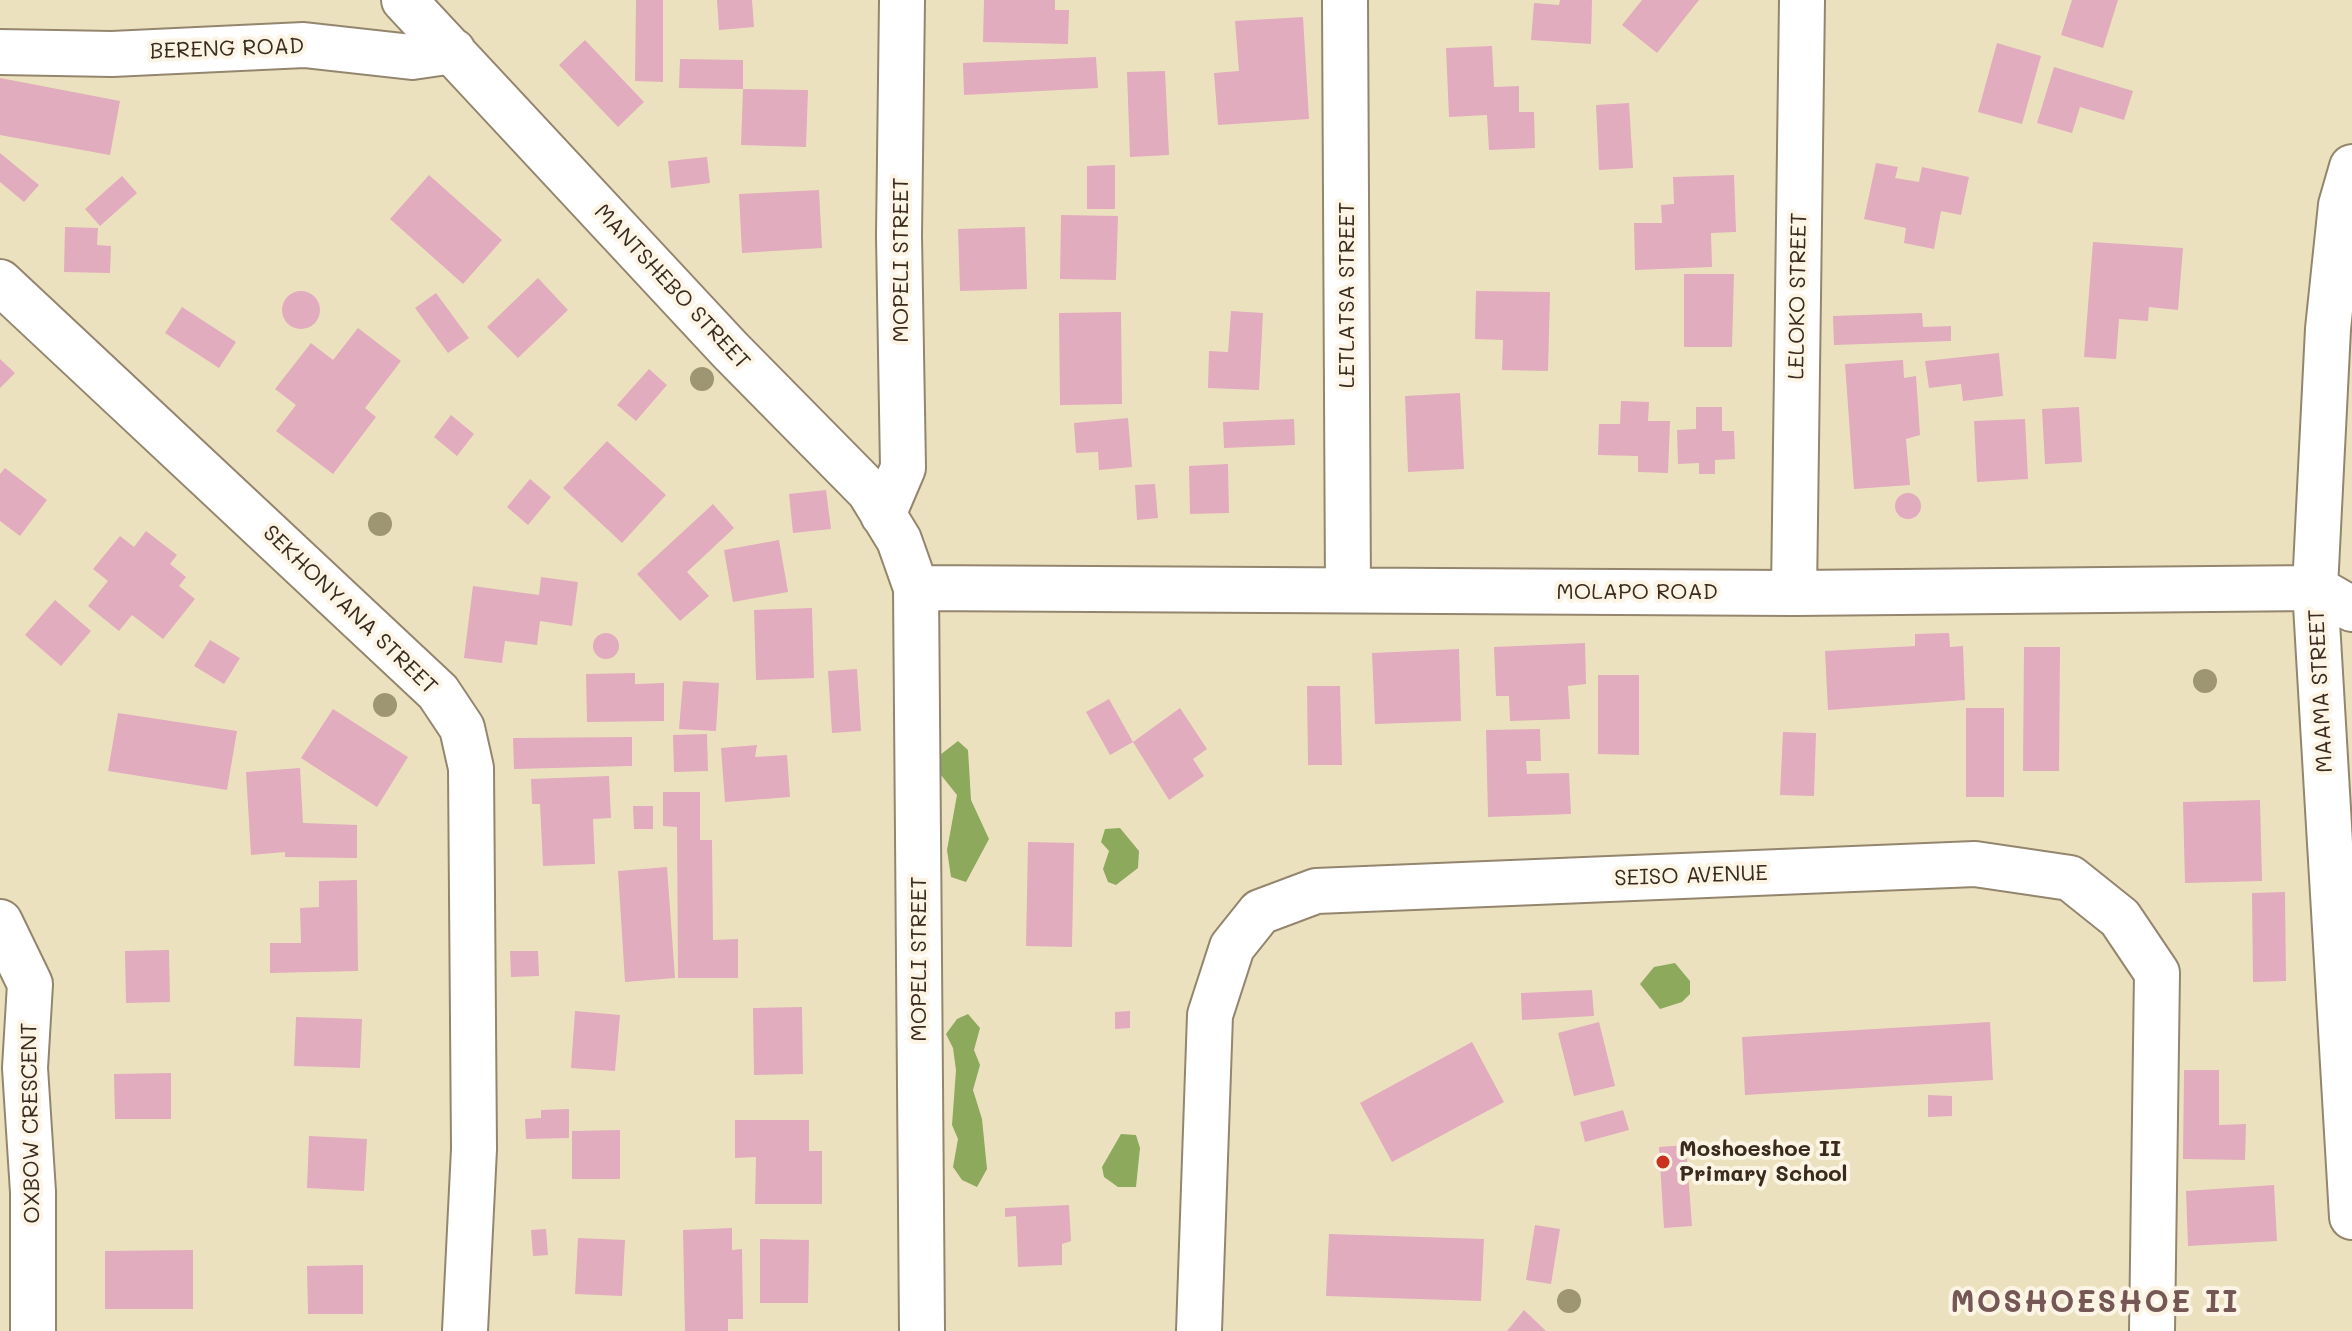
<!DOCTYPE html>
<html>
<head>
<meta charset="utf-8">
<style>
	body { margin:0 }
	canvas { display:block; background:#ece1bf }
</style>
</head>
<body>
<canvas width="2352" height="1331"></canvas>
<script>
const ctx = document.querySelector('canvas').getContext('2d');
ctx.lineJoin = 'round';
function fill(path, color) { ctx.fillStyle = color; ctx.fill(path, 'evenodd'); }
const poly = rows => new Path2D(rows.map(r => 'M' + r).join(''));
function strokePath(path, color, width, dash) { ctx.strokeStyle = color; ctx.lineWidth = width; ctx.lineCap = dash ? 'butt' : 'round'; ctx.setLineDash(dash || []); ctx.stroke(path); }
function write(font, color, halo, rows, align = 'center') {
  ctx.font = font + ' Mali,sans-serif'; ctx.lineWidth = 8; ctx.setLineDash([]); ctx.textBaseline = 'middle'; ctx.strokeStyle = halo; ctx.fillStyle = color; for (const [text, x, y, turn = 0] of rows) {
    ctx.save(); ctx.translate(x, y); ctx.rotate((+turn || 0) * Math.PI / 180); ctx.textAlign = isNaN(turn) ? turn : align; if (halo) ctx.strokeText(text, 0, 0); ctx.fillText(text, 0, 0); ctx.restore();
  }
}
fill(poly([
	[958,741,968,750,971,800,989,839,966,882,951,877,947,850,957,795,937,770,940,755],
	[1120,828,1139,851,1138,868,1116,885,1108,882,1103,869,1109,851,1101,842,1105,829],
	[1675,963,1690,981,1690,994,1682,1002,1660,1009,1640,984,1654,967],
	[968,1014,980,1028,974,1050,980,1065,973,1090,982,1119,987,1169,977,1187,962,1180,953,1167,958,1139,952,1125,956,1070,953,1048,946,1034,957,1019],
	[1121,1134,1136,1135,1140,1148,1136,1187,1118,1187,1104,1177,1102,1167]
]), '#8ca95c');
fill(poly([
	[636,0,663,0,663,82,635,81],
	[717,0,752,0,754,27,719,30],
	[984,0,1055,0,1055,10,1069,10,1068,44,983,42],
	[1560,0,1592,0,1591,44,1531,40,1534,3,1559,5],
	[1642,0,1699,0,1657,53,1622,25],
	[2072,0,2118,0,2103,48,2061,35],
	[1303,17,1309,119,1218,125,1214,73,1239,71,1235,21],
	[585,40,644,102,618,127,559,65],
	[1997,43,2041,56,2022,124,1978,112],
	[1492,46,1494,87,1519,86,1519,112,1534,112,1535,148,1489,150,1487,115,1449,117,1446,48],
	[1096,57,1098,88,964,95,963,63],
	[680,59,743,60,743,89,679,88],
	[2054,67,2133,91,2124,120,2080,107,2072,133,2037,123],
	[1165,71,1169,155,1130,157,1127,72],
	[0,78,120,101,110,155,0,135],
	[743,89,808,90,806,147,741,145],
	[1629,103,1633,168,1599,170,1596,105],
	[0,153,39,185,24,202,0,182],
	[707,157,710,183,671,188,668,161],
	[1876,163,1898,167,1895,178,1919,182,1922,167,1969,177,1961,215,1941,211,1934,249,1904,243,1906,228,1864,219],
	[1115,165,1115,209,1087,209,1087,166],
	[429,175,502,240,463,284,390,219],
	[1734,175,1736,232,1711,233,1712,267,1635,270,1634,223,1662,223,1661,205,1674,204,1673,177],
	[122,176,137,193,100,226,85,209],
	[819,190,822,248,742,253,739,194],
	[1061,215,1118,216,1116,280,1060,279],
	[65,227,98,228,97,245,111,246,110,273,64,272],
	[1025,227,1027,289,960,291,958,229],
	[2093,242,2183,248,2178,310,2149,307,2148,321,2119,319,2116,359,2084,357],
	[1684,274,1734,274,1732,347,1684,347],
	[538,278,568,310,518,358,487,327],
	[1476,291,1550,292,1548,371,1502,370,1503,340,1475,339],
	'282 310a19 19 0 1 1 38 0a19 19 0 1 1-38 0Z',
	[436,293,469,338,448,353,415,308],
	[182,307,236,342,219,368,165,333],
	[1231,311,1263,313,1259,390,1208,388,1209,351,1228,352],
	[1121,312,1122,404,1060,405,1059,313],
	[1922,313,1923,327,1951,326,1951,341,1834,345,1833,316],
	[358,328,401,361,365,408,376,417,333,474,276,431,296,405,275,389,311,343,333,360],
	[1999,353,2003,396,1963,401,1961,384,1929,388,1925,361],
	[0,359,15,373,0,388],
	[1903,360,1904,378,1916,376,1920,435,1906,439,1910,485,1854,489,1845,364],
	[649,369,667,385,636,421,617,405],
	[1460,393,1464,469,1408,472,1405,396],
	[1621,401,1649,402,1648,421,1670,421,1668,473,1638,472,1638,456,1598,455,1599,424,1620,424],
	[1696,407,1722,407,1722,431,1734,431,1735,459,1715,460,1715,474,1699,474,1699,463,1678,464,1677,430,1696,429],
	[2079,407,2082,462,2045,464,2042,409],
	[451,415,474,434,457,456,434,437],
	[1128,418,1132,467,1099,470,1098,452,1076,453,1074,423],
	[1294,419,1295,445,1224,448,1223,422],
	[2025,419,2028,479,1977,482,1974,421],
	[607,441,666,495,622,543,563,488],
	[1228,464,1229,513,1190,514,1189,466],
	[5,468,47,500,20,536,0,521,0,474],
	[530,479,551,497,528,525,507,507],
	[1155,484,1158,518,1137,520,1135,485],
	[826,490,831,529,793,533,789,494],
	'1895 506a13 13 0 1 1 26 0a13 13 0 1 1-26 0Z',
	[713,504,734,528,687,572,709,596,680,621,637,574],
	[146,531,177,555,170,564,186,577,179,586,195,599,163,639,132,615,119,631,88,606,108,581,93,569,120,536,134,547],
	[779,540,788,592,733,602,724,550],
	[541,577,578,582,572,626,540,621,537,645,505,641,502,663,464,658,473,586,539,595],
	[55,600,91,631,61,666,25,635],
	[812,608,814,678,756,680,754,610],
	[1949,633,1950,647,1963,646,1965,700,1828,710,1825,651,1915,646,1915,634],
	'593 646a13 13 0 1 1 26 0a13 13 0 1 1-26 0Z',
	[210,640,240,658,224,684,194,666],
	[1585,643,1586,684,1568,686,1570,719,1510,721,1509,696,1496,696,1494,647],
	[2024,647,2060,647,2059,771,2023,771],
	[1459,649,1461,721,1375,724,1372,653],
	[857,669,861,731,832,733,828,671],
	[635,673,635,684,664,683,664,721,587,722,586,674],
	[1598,675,1639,675,1639,755,1598,754],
	[683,681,719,683,716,731,679,729],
	[1307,686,1340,686,1342,765,1308,765],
	[1109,699,1133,742,1180,708,1207,749,1193,759,1204,776,1169,800,1133,742,1110,755,1086,712],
	[1966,708,2004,708,2004,797,1966,797],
	[333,709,408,757,377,807,301,758],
	[118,713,237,731,227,790,108,771],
	[1540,729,1541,761,1526,761,1527,774,1569,773,1571,814,1488,817,1486,730],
	[1783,732,1816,733,1814,796,1780,795],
	[707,734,708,771,674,772,673,735],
	[632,737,632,766,514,769,513,738],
	[757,745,755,757,787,755,790,797,725,802,721,748],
	[300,768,303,823,357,825,357,858,285,857,285,852,251,855,246,772],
	[609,776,611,818,593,819,595,864,543,866,540,804,532,804,531,779],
	[663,792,700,792,700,840,712,840,713,940,738,939,738,978,678,978,677,827,663,826],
	[2260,800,2262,881,2185,883,2183,802],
	[633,806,653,806,653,829,634,829],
	[1028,842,1074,843,1072,947,1026,946],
	[667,867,675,978,625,982,618,871],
	[357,880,358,971,270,973,270,943,301,943,300,908,319,907,319,881],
	[2285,892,2286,981,2253,982,2252,893],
	[169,950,170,1002,126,1003,125,951],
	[510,951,538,951,539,976,511,977],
	[1592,990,1594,1016,1522,1020,1521,993],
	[802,1007,803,1074,754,1075,753,1008],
	[575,1011,620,1015,615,1071,571,1068],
	[1130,1011,1130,1028,1115,1029,1115,1012],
	[296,1017,362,1019,360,1068,294,1066],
	[1599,1022,1615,1086,1574,1096,1558,1033],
	[1990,1022,1993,1080,1745,1095,1742,1037],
	[1472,1042,1504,1102,1392,1162,1360,1103],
	[2184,1070,2219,1070,2219,1125,2246,1124,2245,1160,2183,1159],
	[171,1073,171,1119,115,1119,114,1074],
	[1928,1095,1952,1096,1952,1116,1928,1117],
	[569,1109,569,1138,526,1139,525,1119,541,1118,541,1110],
	[1623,1110,1629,1130,1585,1142,1580,1122],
	[735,1120,809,1120,809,1151,822,1151,822,1204,755,1204,756,1157,735,1158],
	[620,1130,620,1179,572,1179,572,1131],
	[309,1136,367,1139,364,1191,307,1188],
	[1686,1145,1692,1226,1664,1228,1659,1147],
	[2274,1185,2277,1241,2188,1246,2186,1191],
	[1069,1205,1071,1241,1062,1244,1062,1265,1018,1267,1016,1216,1005,1217,1005,1208],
	[1535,1225,1560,1229,1551,1284,1526,1280],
	[732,1228,732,1250,742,1249,743,1319,728,1319,728,1331,685,1331,683,1230],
	[546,1229,548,1255,533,1256,531,1230],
	[1329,1234,1484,1239,1481,1301,1326,1296],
	[578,1238,625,1240,622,1296,575,1294],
	[760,1239,809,1240,808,1303,760,1303],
	[193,1250,193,1309,105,1309,105,1251],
	[363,1265,363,1314,308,1314,307,1266],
	[1524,1310,1546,1331,1507,1331]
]), '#e1acbd');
const minor = poly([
	[404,0,730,350,869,491,899,540,916,588,922,1331],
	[1345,0,1348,590],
	[0,52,112,54,304,45,412,57,453,51],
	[2352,167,2341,205,2328,329,2315,588,2352,1217],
	[0,282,438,692,462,728,471,768,474,1149,465,1331],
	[883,515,903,468,899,236,902,0],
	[916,588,1794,593,2315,588,2352,609],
	[1794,593,1802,0],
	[0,922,30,984,25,1068,33,1192,33,1331],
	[1199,1331,1210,1015,1232,947,1260,912,1316,891,1975,864,2070,878,2120,918,2157,973,2152,1331]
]);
strokePath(minor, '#94866e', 48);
strokePath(minor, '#fff', 44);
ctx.fillStyle = '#9e9673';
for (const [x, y] of [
	[702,379],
	[380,524],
	[2205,681],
	[385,705],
	[1569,1301]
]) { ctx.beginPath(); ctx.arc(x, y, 12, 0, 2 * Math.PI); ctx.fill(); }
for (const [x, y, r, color] of [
	[1663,1162,8,"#c8321e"]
]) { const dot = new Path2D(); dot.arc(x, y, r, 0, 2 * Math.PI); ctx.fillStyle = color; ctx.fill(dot); strokePath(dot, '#fcf5e5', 3); }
write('22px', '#3b2a1e', '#fcf5e5', [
	["BERENG ROAD",227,49,-2],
	["MOPELI STREET",901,260,-90],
	["MANTSHEBO STREET",672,287,47],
	["LETLATSA STREET",1347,295,-90],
	["LELOKO STREET",1798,296,-89],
	["MOLAPO ROAD",1637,592],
	["SEKHONYANA STREET",350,610,44],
	["MAAMA STREET",2321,691,-93],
	["SEISO AVENUE",1691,876,-2],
	["MOPELI STREET",919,959,-90],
	["OXBOW CRESCENT",31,1123,-91]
]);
write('bold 22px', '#3b2a1e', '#fcf5e5', [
	["Moshoeshoe II",1679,1149],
	["Primary School",1679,1174]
], 'left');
ctx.letterSpacing = '2px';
write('bold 30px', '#755856', '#fcf5e5', [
	["MOSHOESHOE II",2095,1303]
]);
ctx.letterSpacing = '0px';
</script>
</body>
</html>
